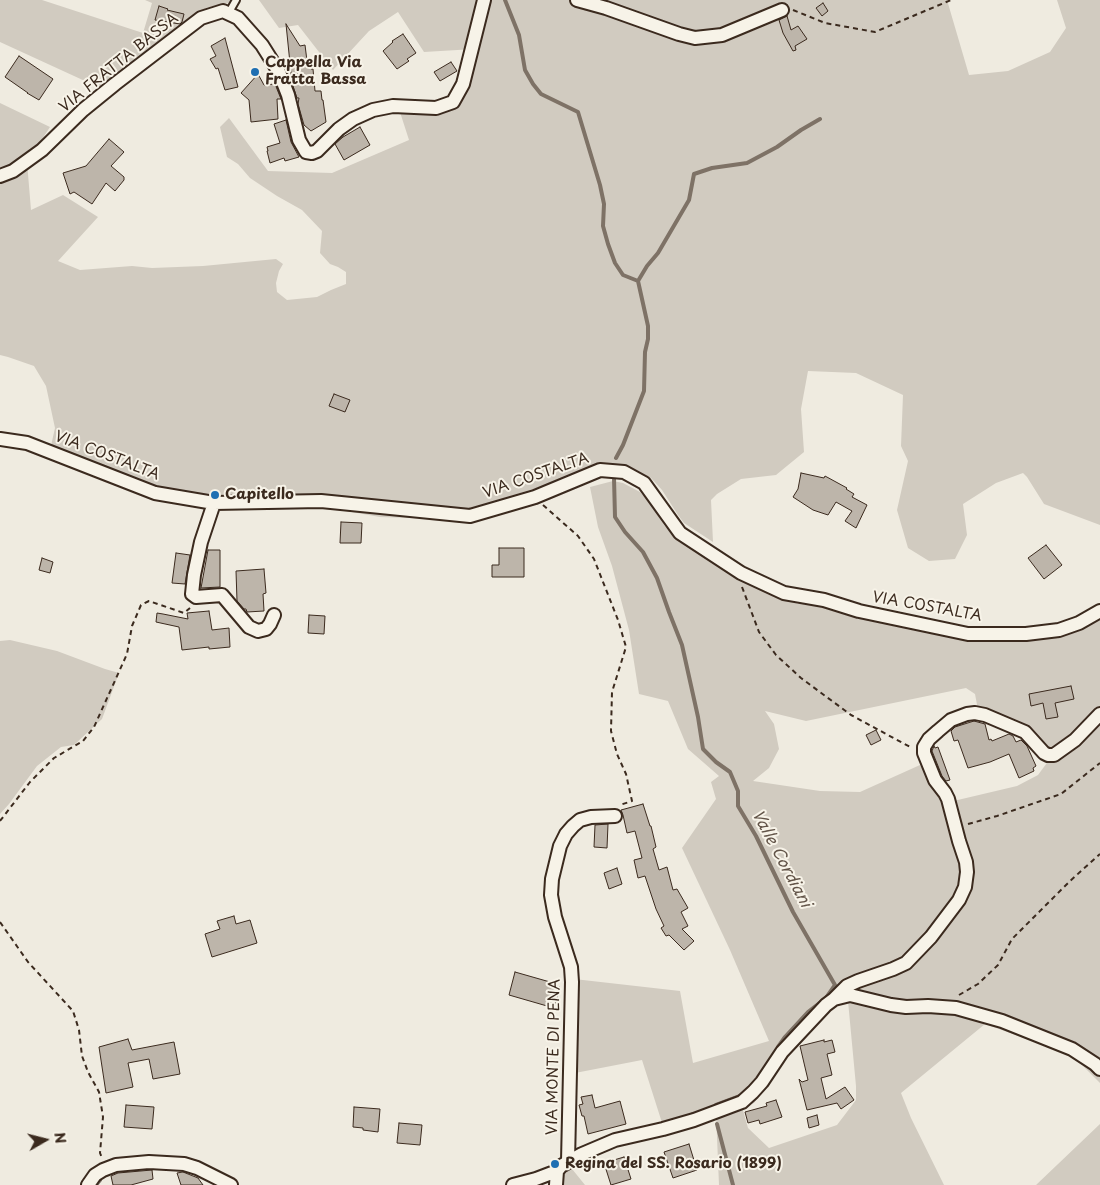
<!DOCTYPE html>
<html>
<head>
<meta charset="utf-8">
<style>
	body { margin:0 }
	#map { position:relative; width:1100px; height:1185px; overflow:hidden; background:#efebe0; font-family:"Playpen Sans",sans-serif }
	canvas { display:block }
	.north { position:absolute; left:20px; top:1115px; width:50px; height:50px; -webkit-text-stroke:4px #f7f3e8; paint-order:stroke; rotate:82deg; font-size:14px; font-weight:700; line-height:20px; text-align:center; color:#3b2a1e }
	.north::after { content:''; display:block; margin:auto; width:18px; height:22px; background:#3b2a1e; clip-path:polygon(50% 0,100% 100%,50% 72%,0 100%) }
</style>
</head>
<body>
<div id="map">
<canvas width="1100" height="1185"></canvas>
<div class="north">N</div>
</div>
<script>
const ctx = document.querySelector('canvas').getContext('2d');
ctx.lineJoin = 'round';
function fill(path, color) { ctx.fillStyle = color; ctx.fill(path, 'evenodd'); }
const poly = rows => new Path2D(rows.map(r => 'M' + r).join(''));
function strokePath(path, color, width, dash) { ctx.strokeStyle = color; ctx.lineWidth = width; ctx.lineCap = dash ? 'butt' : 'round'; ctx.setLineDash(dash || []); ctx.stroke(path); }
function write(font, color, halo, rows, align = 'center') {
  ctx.font = font + ' "Playpen Sans",sans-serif'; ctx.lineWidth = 4; ctx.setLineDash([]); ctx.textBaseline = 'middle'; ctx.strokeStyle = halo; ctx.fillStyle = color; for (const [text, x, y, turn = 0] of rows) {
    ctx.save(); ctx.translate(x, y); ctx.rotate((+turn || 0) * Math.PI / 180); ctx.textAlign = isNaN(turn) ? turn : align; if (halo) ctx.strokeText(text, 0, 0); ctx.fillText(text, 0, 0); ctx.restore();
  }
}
fill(poly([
	[0,0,42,0,143,33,152,3,145,0,239,0,236,5,226,3,206,8,165,40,98,87,0,42],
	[259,0,947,0,969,75,1008,71,1050,52,1066,28,1057,0,1100,0,1100,525,1044,504,1027,477,1023,473,996,483,963,504,967,535,955,559,929,561,908,548,897,510,908,461,901,446,903,395,856,373,808,371,801,409,804,452,776,475,741,479,717,494,711,500,713,542,684,523,678,515,662,490,651,478,629,466,613,464,600,466,540,487,507,497,473,520,380,517,289,501,164,497,48,459,55,428,46,386,34,366,8,357,0,355,0,103,50,127,27,162,31,210,63,195,98,217,58,261,80,270,132,266,152,268,203,266,276,259,283,264,279,271,276,283,277,292,287,300,317,297,331,290,346,284,346,272,338,267,330,264,320,253,322,231,302,210,277,196,250,178,238,164,227,157,220,127,229,118,268,171,332,173,409,140,399,109,456,104,474,49,424,52,398,12,369,31,333,70,298,25,279,28],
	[613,481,623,483,640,492,648,500,664,525,673,536,688,547,743,580,781,598,798,604,828,601,917,624,1037,636,1100,610,1100,1083,1083,1066,1080,1061,1060,1051,985,1024,901,1093,911,1118,944,1185,719,1185,716,1113,664,1129,642,1060,575,1073,574,979,680,991,693,1063,769,1041,730,950,682,848,716,799,711,782,719,776,688,749,668,701,639,694,629,630,612,566,598,527,590,487],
	[966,688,975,694,978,710,1055,752,1038,775,1017,786,945,803,932,781,920,765,860,792,820,791,753,781,769,768,779,749,774,724,765,711,806,721],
	[848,1001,856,1086,856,1100,837,1125,769,1148,748,1128,742,1107,754,1103,783,1064,792,1047,834,1005],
	[10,640,57,651,105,669,119,673,102,719,74,745,61,747,37,766,9,804,0,814,0,641],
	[1100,1124,1100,1185,1036,1185],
	[564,1159,585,1185,549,1185,546,1169,552,1166,552,1164,556,1161,557,1163]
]), '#d1cbc0');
strokePath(poly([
	[505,0,519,35,525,70,533,84,541,94,578,112,600,185,604,204,603,226,608,244,615,263,623,275,638,281,648,326,648,339,645,352,644,391,623,445,616,458],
	[638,281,647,266,658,253,689,200,694,174,712,168,747,163,777,147,801,130,820,119],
	[614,478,615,517,625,532,643,552,657,578,669,612,682,645,698,717,703,749,716,762,730,772,738,791,738,806,756,836,793,912,835,985,826,998,808,1012,785,1037,778,1047],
	[716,1105,743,1095],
	[717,1124,733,1185],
	[96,1185,100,1180]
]), '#7e7266', 4);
const building = poly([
	[823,3,828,11,822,16,816,8,823,3],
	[159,6,168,9,167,10,184,14,182,22,180,24,155,20,159,6],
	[787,16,791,30,798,26,807,39,795,46,796,50,793,51,783,33,779,20,787,16],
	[286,24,300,46,305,45,307,61,311,61,311,69,313,69,315,91,321,91,322,100,323,100,326,122,311,131,304,125,298,104,299,98,297,98,292,83,286,24],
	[403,34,416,53,407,59,409,61,397,69,383,51,393,42,392,41,403,34],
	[225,38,238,87,225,90,218,68,216,69,210,59,216,56,211,46,225,38],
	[19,56,53,79,39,100,27,93,28,93,5,77,19,56],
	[451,62,457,71,440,81,434,72,451,62],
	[258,74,264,85,275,84,281,99,277,99,278,119,251,122,249,100,241,93,258,74],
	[286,120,291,142,299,157,285,161,284,158,270,163,267,151,268,151,267,147,280,143,274,124,286,120],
	[360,127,370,145,344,160,335,144,343,137,360,127],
	[109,139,124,152,111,166,124,177,124,180,115,191,106,183,92,204,74,192,70,194,63,173,86,166,109,139],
	[334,394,350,400,345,412,329,406,334,394],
	[801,473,824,478,825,476,847,488,846,489,854,494,852,497,867,505,856,528,845,521,852,511,836,502,828,515,813,510,793,497,798,489,801,473],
	[341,522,362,523,361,543,340,543,341,522],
	[1046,545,1062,565,1044,579,1028,558,1046,545],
	[499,548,524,548,524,577,492,577,492,565,499,565,499,548],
	[208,550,220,550,220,587,201,588,208,550],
	[176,553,190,555,185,584,172,583,176,553],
	[42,558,53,562,50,573,39,570,42,558],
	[264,569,266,593,263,594,264,611,247,612,246,609,244,609,237,601,236,571,264,569],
	[209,611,212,630,229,628,230,647,209,649,209,647,182,650,179,627,156,622,157,613,163,614,188,619,187,613,209,611],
	[309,615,325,616,324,634,308,633,309,615],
	[1071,686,1074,699,1055,703,1058,717,1046,719,1043,703,1031,706,1029,694,1071,686],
	[974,721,985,724,989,740,991,739,992,741,1009,734,1013,736,1016,742,1021,740,1027,746,1036,766,1033,768,1034,771,1019,778,1009,754,990,762,968,768,958,740,954,741,951,731,955,727,974,721],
	[876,730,881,740,871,745,866,735,876,730],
	[934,746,935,748,938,747,950,780,946,781,942,776,932,751,934,746],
	[643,804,650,826,651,826,656,847,653,849,659,870,667,867,673,890,677,889,688,908,681,912,688,926,682,929,694,941,684,950,669,935,666,936,661,928,664,926,656,909,645,876,638,878,634,860,642,858,635,831,627,833,623,815,621,810,643,804],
	[608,824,607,848,594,847,595,825,608,824],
	[617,868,622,884,609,889,604,873,617,868],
	[234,916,236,924,250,920,257,943,212,957,205,934,220,929,217,921,234,916],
	[515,972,550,982,551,984,560,987,554,1008,509,995,515,972],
	[128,1039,132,1050,174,1042,180,1074,153,1079,149,1059,128,1063,133,1087,106,1093,99,1047,128,1039],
	[824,1040,824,1042,832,1040,835,1052,827,1054,832,1075,821,1078,826,1099,845,1087,854,1100,841,1109,837,1103,807,1110,799,1079,802,1082,808,1080,800,1046,824,1040],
	[592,1095,595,1108,620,1101,626,1124,588,1134,584,1116,582,1116,579,1105,583,1104,581,1097,592,1095],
	[776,1100,782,1117,760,1124,759,1120,748,1123,745,1112,767,1106,766,1103,776,1100],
	[126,1105,154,1107,152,1129,124,1127,126,1105],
	[354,1107,380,1109,378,1132,363,1130,363,1128,353,1127,354,1107],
	[817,1115,819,1125,809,1128,807,1118,817,1115],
	[399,1123,422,1125,420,1145,397,1143,399,1123],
	[689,1144,697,1170,673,1178,664,1152,689,1144],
	[624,1157,631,1179,611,1185,604,1163,624,1157],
	[152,1170,153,1179,131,1185,113,1185,111,1176,118,1173,152,1170],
	[183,1172,198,1178,203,1185,181,1185,177,1173,183,1172]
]);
fill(building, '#bdb5aa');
strokePath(building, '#3b2a1e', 1);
const service = poly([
	[228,14,236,0]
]);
const minor = poly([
	[577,0,606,8,679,34,695,38,722,35,782,10],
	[0,176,13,171,42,150,83,110,115,84,201,18,223,11,238,18,262,45,279,72,288,95,299,140,306,152,312,153,317,151,339,129,353,119,373,110,393,106,436,108,453,102,463,84,484,0],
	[0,439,27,443,155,493,214,503,321,501,470,516,535,497,600,470,624,472,644,483,680,533,741,573,784,593,824,600,859,611,968,634,1026,634,1059,630,1079,623,1100,611],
	[214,503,201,542,194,575,192,594,196,597,222,595,249,627,258,631,266,629,270,624,274,615],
	[834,999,850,995,891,1005,906,1007,928,1006,956,1008,1002,1021,1072,1049,1095,1064,1100,1069],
	[568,1161,572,982,571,967,555,917,551,895,552,879,560,846,566,834,573,826,580,820,591,817,615,816],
	[557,1171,561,1166,582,1154,615,1140,663,1129,694,1120,742,1102,753,1092,762,1082,782,1052,826,1005,834,999,847,986,858,981,893,969,906,963,931,937,959,900,965,887,967,872,966,862,959,841,948,799,945,793,935,780,924,753,924,747,929,739,938,731,951,720,967,714,975,713,985,715,1025,732,1044,753,1048,755,1054,755,1075,740,1100,714],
	[88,1185,95,1175,103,1170,116,1165,149,1162,184,1164,197,1168,231,1185],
	[513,1185,536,1179,557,1171],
	[556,1185,557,1171]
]);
strokePath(service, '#3b2a1e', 10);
strokePath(minor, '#3b2a1e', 16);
strokePath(poly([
	[793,10,825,23,875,32,951,0],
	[543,505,578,536,594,559,618,620,626,647,612,692,611,731,617,754,626,774,632,801,620,805],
	[742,587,759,632,776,655,801,678,851,715,912,748],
	[0,821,30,782,54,758,83,741,94,727,127,654,132,626,141,605,149,601,184,613,190,608],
	[968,824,997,816,1061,794,1100,763],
	[0,922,28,962,73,1011,79,1030,82,1056,88,1072,99,1092,103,1117,100,1153,102,1158],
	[959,995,978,984,998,965,1012,939,1070,881,1100,854]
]), '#3b2a1e', 2, [5, 4]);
strokePath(service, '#f7f3e8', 6);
strokePath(minor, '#f7f3e8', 12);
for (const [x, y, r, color] of [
	[255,72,5,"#1f6fb2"],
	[215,495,5,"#1f6fb2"],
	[555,1164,5,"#1f6fb2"]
]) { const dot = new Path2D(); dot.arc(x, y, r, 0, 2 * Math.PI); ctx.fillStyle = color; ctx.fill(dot); strokePath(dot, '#f7f3e8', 2); }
write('15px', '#3b2a1e', '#f7f3e8', [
	["VIA FRATTA BASSA",119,63,-39],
	["VIA COSTALTA",107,456,21],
	["VIA COSTALTA",536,476,-19],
	["VIA COSTALTA",927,607,10],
	["VIA MONTE DI PENA",554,1057,-89]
]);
write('bold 15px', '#3b2a1e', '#f7f3e8', [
	["Cappella Via",265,63],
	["Fratta Bassa",265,80],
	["Capitello",225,495],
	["Regina del SS. Rosario (1899)",565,1164]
], 'left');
write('italic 16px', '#625448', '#f7f3e8', [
	["Valle Cordiani",781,859,62]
]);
</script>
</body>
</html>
